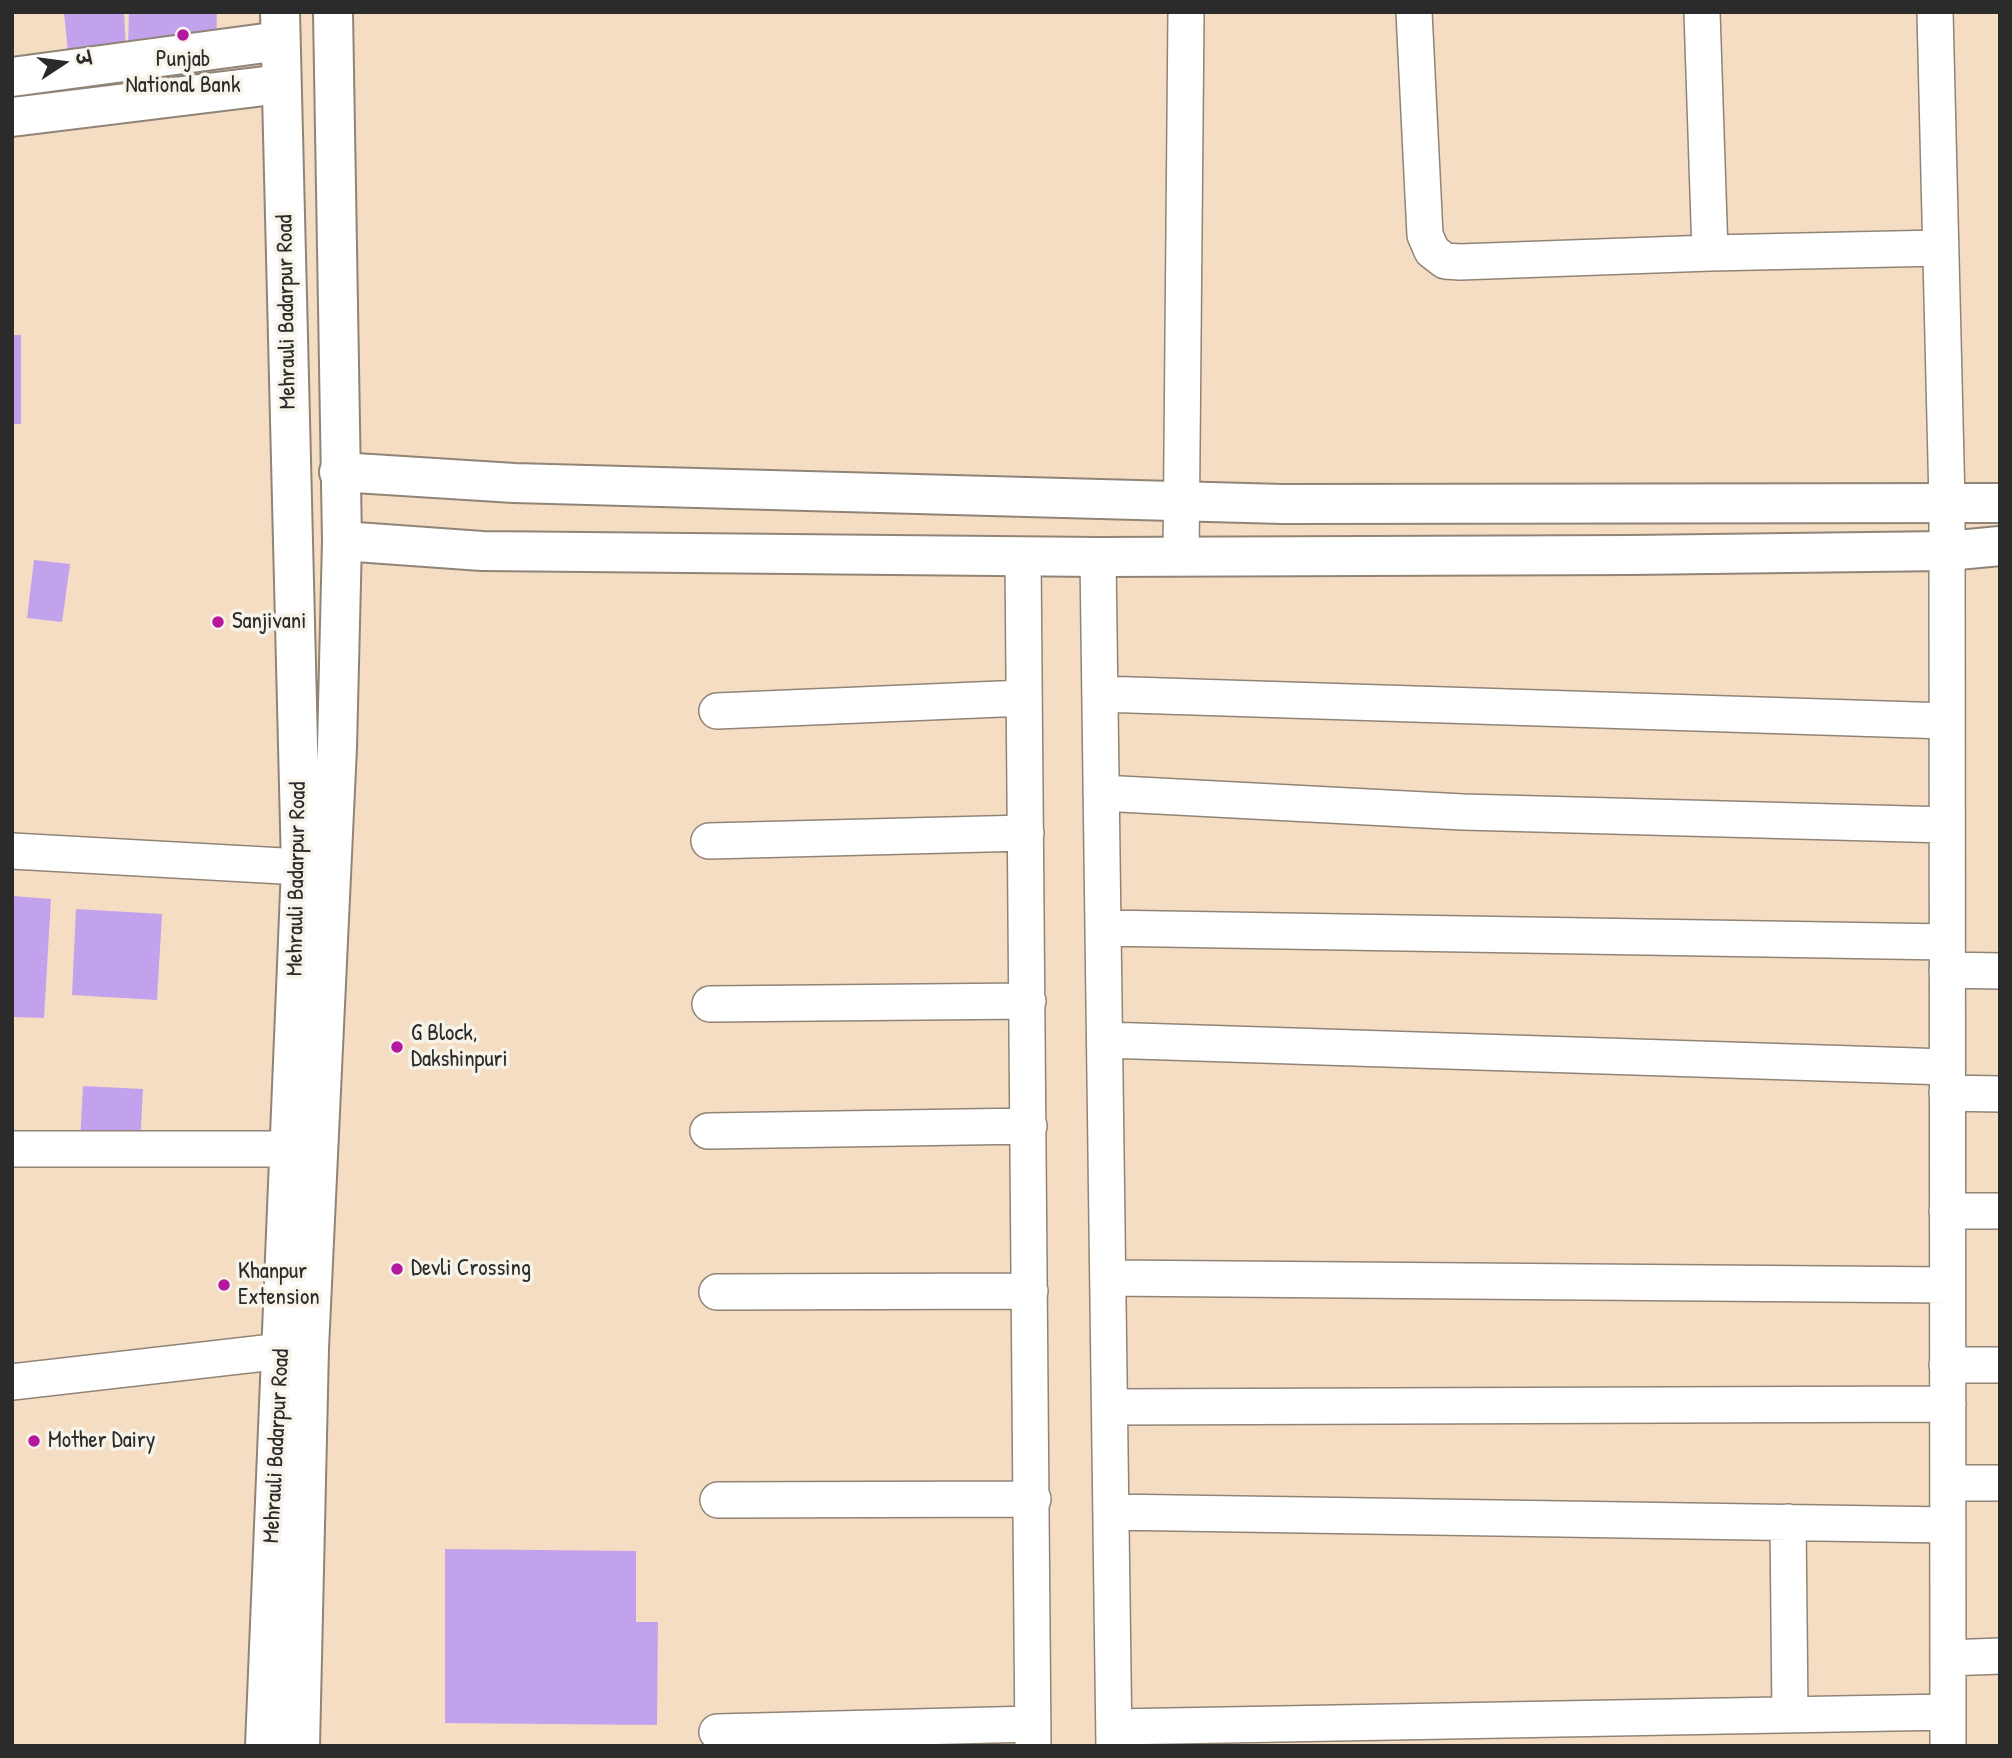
<!DOCTYPE html>
<html>
<head>
<meta charset="utf-8">
<style>
	body { margin:0 }
	#map { position:relative; width:2012px; height:1758px; overflow:hidden; background:#f4ddc3; font-family:"Patrick Hand","Playpen Sans Deva",sans-serif }
	canvas { display:block }
	.frame { position:absolute; inset:0; border:14px solid #2b2b2b; pointer-events:none }
	.north { position:absolute; left:28px; top:28px; width:70px; height:70px; -webkit-text-stroke:5px #f7f3e8; paint-order:stroke; rotate:77deg; font-size:19px; font-weight:700; line-height:28px; text-align:center; color:#2b2b2b }
	.north::after { content:''; display:block; margin:auto; width:24px; height:32px; background:#2b2b2b; clip-path:polygon(50% 0,100% 100%,50% 72%,0 100%) }
</style>
</head>
<body>
<div id="map">
<canvas width="2012" height="1758"></canvas>
<div class="frame"></div>
<div class="north">उ</div>
</div>
<script>
const ctx = document.querySelector('canvas').getContext('2d');
ctx.lineJoin = 'round';
function fill(path, color) { ctx.fillStyle = color; ctx.fill(path, 'evenodd'); }
const poly = rows => new Path2D(rows.map(r => 'M' + r).join(''));
function strokePath(path, color, width, dash) { ctx.strokeStyle = color; ctx.lineWidth = width; ctx.lineCap = dash ? 'butt' : 'round'; ctx.setLineDash(dash || []); ctx.stroke(path); }
function write(font, color, halo, rows, align = 'center') {
  ctx.font = font + ' "Patrick Hand",sans-serif'; ctx.lineWidth = 7; ctx.setLineDash([]); ctx.textBaseline = 'middle'; ctx.strokeStyle = halo; ctx.fillStyle = color; for (const [text, x, y, turn = 0] of rows) {
    ctx.save(); ctx.translate(x, y); ctx.rotate((+turn || 0) * Math.PI / 180); ctx.textAlign = isNaN(turn) ? turn : align; if (halo) ctx.strokeText(text, 0, 0); ctx.fillText(text, 0, 0); ctx.restore();
  }
}
fill(poly([
	[64,12,124,12,126,50,68,53],
	[129,12,217,12,216,49,128,47],
	[12,335,21,335,21,424,12,424],
	[34,560,70,564,62,622,27,618],
	[12,896,51,899,44,1018,12,1017],
	[76,909,162,914,157,1000,72,995],
	[83,1086,143,1089,140,1146,80,1143],
	[445,1549,636,1551,636,1622,658,1622,657,1725,445,1723]
]), '#c3a2ed');
const street = poly([
	[1414,12,1425,235,1432,251,1445,261,1460,262,1710,253],
	[1702,12,1710,253,1940,248],
	[1935,12,1947,502,1948,1746],
	[1023,556,1033,1746],
	[1098,557,1114,1746],
	[1181,557,1186,12],
	[1100,694,1947,721],
	[717,711,1024,698],
	[1101,793,1463,812,1947,825],
	[709,841,1026,833],
	[12,851,301,867],
	[1103,928,1947,942],
	[1947,970,2000,971],
	[710,1004,1028,1001],
	[1105,1040,1947,1067],
	[1947,1093,2000,1094],
	[708,1131,1029,1126],
	[12,1149,290,1149],
	[1947,1211,2000,1211],
	[1108,1278,1947,1285],
	[717,1292,1030,1291],
	[1947,1365,2000,1365],
	[12,1382,308,1348],
	[1110,1407,1948,1404],
	[1948,1483,2000,1483],
	[718,1500,1033,1499],
	[1111,1512,1947,1525],
	[1788,1522,1790,1715],
	[1948,1658,2000,1656],
	[1114,1727,1948,1712],
	[717,1732,1033,1724]
]);
const secondary = poly([
	[12,77,280,41],
	[12,117,281,84],
	[339,472,514,483,1283,504,2000,503],
	[342,541,482,551,1098,557,1631,555,1947,551,2000,546]
]);
const primary = poly([
	[265,1746,301,867,280,12],
	[300,1746,309,1348,337,747,342,541,333,12]
]);
strokePath(street, '#908477', 38);
strokePath(secondary, '#908477', 42);
strokePath(primary, '#908477', 42);
strokePath(street, '#fff', 35);
strokePath(secondary, '#fff', 38);
strokePath(primary, '#fff', 38);
for (const [x, y, r, color] of [
	[183,35,7,"#b5179e"],
	[218,622,7,"#b5179e"],
	[397,1047,7,"#b5179e"],
	[397,1269,7,"#b5179e"],
	[224,1285,7,"#b5179e"],
	[34,1441,7,"#b5179e"]
]) { const dot = new Path2D(); dot.arc(x, y, r, 0, 2 * Math.PI); ctx.fillStyle = color; ctx.fill(dot); strokePath(dot, '#f7f3e8', 2.5); }
write('23px', '#2b2b2b', '#f7f3e8', [
	["Punjab",183,60,"center"],
	["National Bank",183,86,"center"],
	["Sanjivani",232,622],
	["G Block,",411,1034],
	["Dakshinpuri",411,1060],
	["Devli Crossing",411,1269],
	["Khanpur",238,1272],
	["Extension",238,1298],
	["Mother Dairy",48,1441]
], 'left');
write('23px', '#2b2b2b', '#f7f3e8', [
	["Mehrauli Badarpur Road",287,312,-91],
	["Mehrauli Badarpur Road",297,879,-89],
	["Mehrauli Badarpur Road",277,1446,-87]
]);
</script>
</body>
</html>
